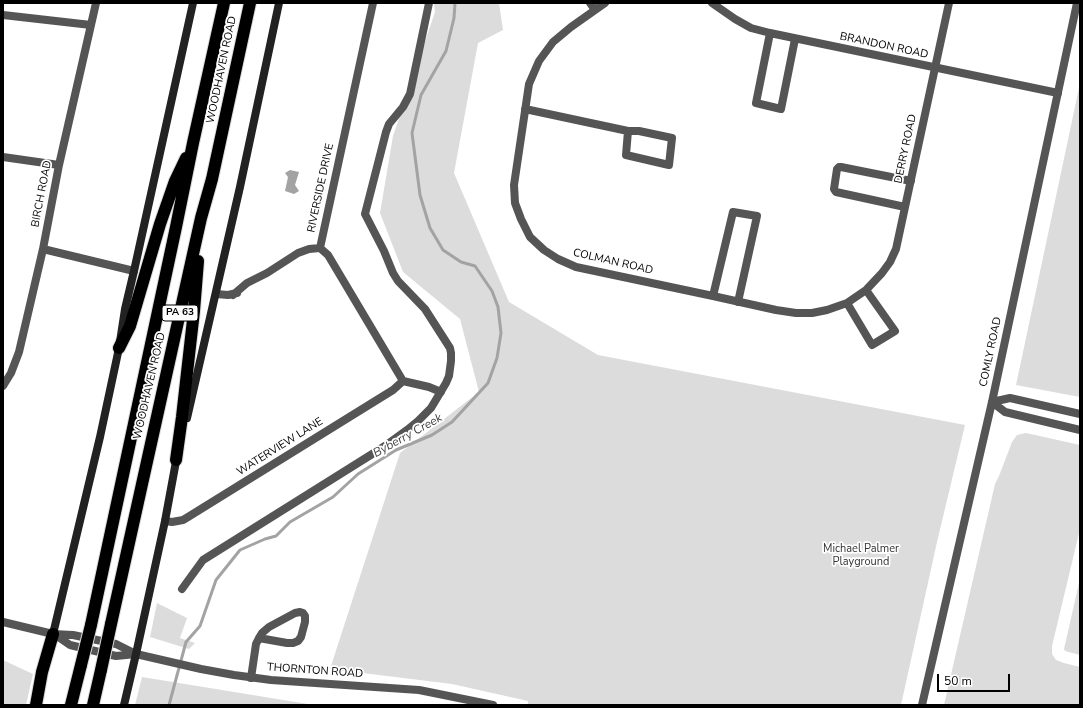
<!DOCTYPE html>
<html>
<head>
<meta charset="utf-8">
<style>
	body { margin:0 }
	#map { position:relative; width:1083px; height:708px; overflow:hidden; background:#fff; font-family:"Nunito Sans",sans-serif }
	canvas { display:block }
	.frame { position:absolute; inset:0; border:4px solid #000; pointer-events:none }
	.scale { position:absolute; left:937px; top:674px; width:73px; height:18px; box-sizing:border-box; border:2px solid #000; border-top:0; padding-left:5px; font-size:12px; line-height:14px; white-space:nowrap; color:#000; -webkit-text-stroke:3px #fff; paint-order:stroke }
</style>
</head>
<body>
<div id="map">
<canvas width="1083" height="708"></canvas>
<div class="frame"></div>
<div class="scale">50 m</div>
</div>
<script>
const ctx = document.querySelector('canvas').getContext('2d');
ctx.lineJoin = 'round';
function fill(path, color) { ctx.fillStyle = color; ctx.fill(path, 'evenodd'); }
const poly = rows => new Path2D(rows.map(r => 'M' + r).join(''));
function strokePath(path, color, width, dash) { ctx.strokeStyle = color; ctx.lineWidth = width; ctx.lineCap = dash ? 'butt' : 'round'; ctx.setLineDash(dash || []); ctx.stroke(path); }
function write(font, color, halo, rows, align = 'center') {
  ctx.font = font + ' "Nunito Sans",sans-serif'; ctx.lineWidth = 3.5; ctx.setLineDash([]); ctx.textBaseline = 'middle'; ctx.strokeStyle = halo; ctx.fillStyle = color; for (const [text, x, y, turn = 0] of rows) {
    ctx.save(); ctx.translate(x, y); ctx.rotate((+turn || 0) * Math.PI / 180); ctx.textAlign = isNaN(turn) ? turn : align; if (halo) ctx.strokeText(text, 0, 0); ctx.fillText(text, 0, 0); ctx.restore();
  }
}
fill(poly([
	[434,3,499,3,503,30,478,43,454,173,509,302,598,355,965,425,937,542,901,705,528,705,528,701,452,684,330,669,400,453,479,392,460,319,403,272,380,213,393,136,435,12],
	[1080,83,1080,397,1016,385],
	[1026,433,1080,445,1080,529,1052,646,1052,654,1056,660,1064,663,1080,667,1080,705,944,705,995,484,999,476,1012,442,1017,435],
	[1079,583,1080,583,1080,655,1065,651,1064,649],
	[157,603,187,618,180,638,195,643,189,649,150,637],
	[3,660,33,674,26,705,3,705],
	[142,677,314,705,135,705]
]), '#dcdcdc');
fill(poly([
	[290,170,299,172,295,185,299,191,294,194,285,191,288,177,285,173]
]), '#a3a3a3');
strokePath(poly([
	[169,705,186,642,200,626,216,580,240,550,265,539,276,536,290,522,333,497,358,474,396,450,432,435,452,422,488,383,497,358,501,333,498,307,492,291,475,266,461,262,443,250,430,228,420,195,412,133,421,95,446,51,454,18,455,3]
]), '#a3a3a3', 3);
const motorway = poly([
	[119,348,130,326,160,224,175,181,186,158],
	[176,460,182,417,194,311,198,261],
	[111,624,201,218,212,179,250,3],
	[91,625,176,227,193,143,224,3],
	[36,705,42,672,53,634],
	[71,705,81,665],
	[93,705,101,670]
]);
strokePath(motorway, '#dbdbdb', 14);
strokePath(poly([
	[373,3,320,248,328,255,403,381],
	[590,3,595,10],
	[605,3,571,27,553,42,539,61,529,84,514,185,515,203,521,219,530,237,544,250,558,259,576,267,713,296,776,310,796,313,812,313,827,310,847,303,866,290,882,273,890,262,896,249,949,3],
	[712,3,735,19,751,28,770,33,1058,93],
	[3,15,91,25],
	[770,33,756,103,781,109,795,39],
	[525,109,628,131],
	[628,131,639,131,672,138,669,165,626,155,628,131],
	[3,157,59,165],
	[905,207,836,192,834,189,837,169,839,167,841,167,911,181],
	[43,249,134,271],
	[216,294,228,295,237,293],
	[233,295,247,283,267,273,298,253,309,249,320,248],
	[713,296,733,212,757,216,738,302],
	[847,303,872,345,895,331,866,290],
	[403,381,429,387,441,392],
	[3,386,11,373,19,352,43,249,59,165,96,3],
	[165,521,172,522,183,520,188,517,393,390,403,381],
	[182,589,203,560,385,446,407,430,418,421,431,408,446,383,449,376,451,361,451,353,450,348,425,309,398,281,393,273,384,251,365,214,386,132,389,124,403,107,410,94,429,3],
	[251,678,256,644,259,638,262,633,269,627,295,613,300,612,303,613,305,616,305,622,301,637,298,641,293,643,287,643,259,638]
]), '#555', 8);
strokePath(poly([
	[992,402,1005,412,1080,430],
	[992,402,1010,398,1080,414],
	[3,622,53,634,73,635,116,644,136,654,201,669,234,675,271,680,419,690,493,705],
	[54,634,70,645,116,656,136,654],
	[922,705,992,402,1077,3]
]), '#555', 8);
strokePath(poly([
	[187,418,240,187,279,3],
	[53,634,100,437,119,348,125,309,134,271,193,3],
	[124,705,136,654,165,521,177,456]
]), '#222', 8);
strokePath(motorway, '#000', 12);
const motorwayBridge = poly([
	[81,665,91,625],
	[101,670,111,624]
]);
strokePath(motorwayBridge, '#dbdbdb', 14, []);
strokePath(motorwayBridge, '#000', 12);
for (const [x, y, w] of [
	[180,313,36]
]) { const box = new Path2D(); box.roundRect(x - w / 2, y - 8, w, 16, 3); ctx.fillStyle = '#fff'; ctx.fill(box); strokePath(box, '#000', 1); }
write('bold 10px', '#000', null, [
	["PA 63",180,313]
]);
write('11px', '#000', '#fff', [
	["BRANDON ROAD",884,46,12],
	["WOODHAVEN ROAD",222,70,-78],
	["DERRY ROAD",906,149,-78],
	["RIVERSIDE DRIVE",321,188,-78],
	["BIRCH ROAD",42,194,-79],
	["COLMAN ROAD",613,262,13],
	["COMLY ROAD",991,352,-78],
	["WOODHAVEN ROAD",150,386,-77],
	["WATERVIEW LANE",280,447,-32],
	["THORNTON ROAD",315,671,4]
]);
write('11px', '#333', '#fff', [
	["Michael Palmer",861,549],
	["Playground",861,562]
]);
write('italic 12px', '#444', '#fff', [
	["Byberry Creek",408,436,-29]
]);
</script>
</body>
</html>
